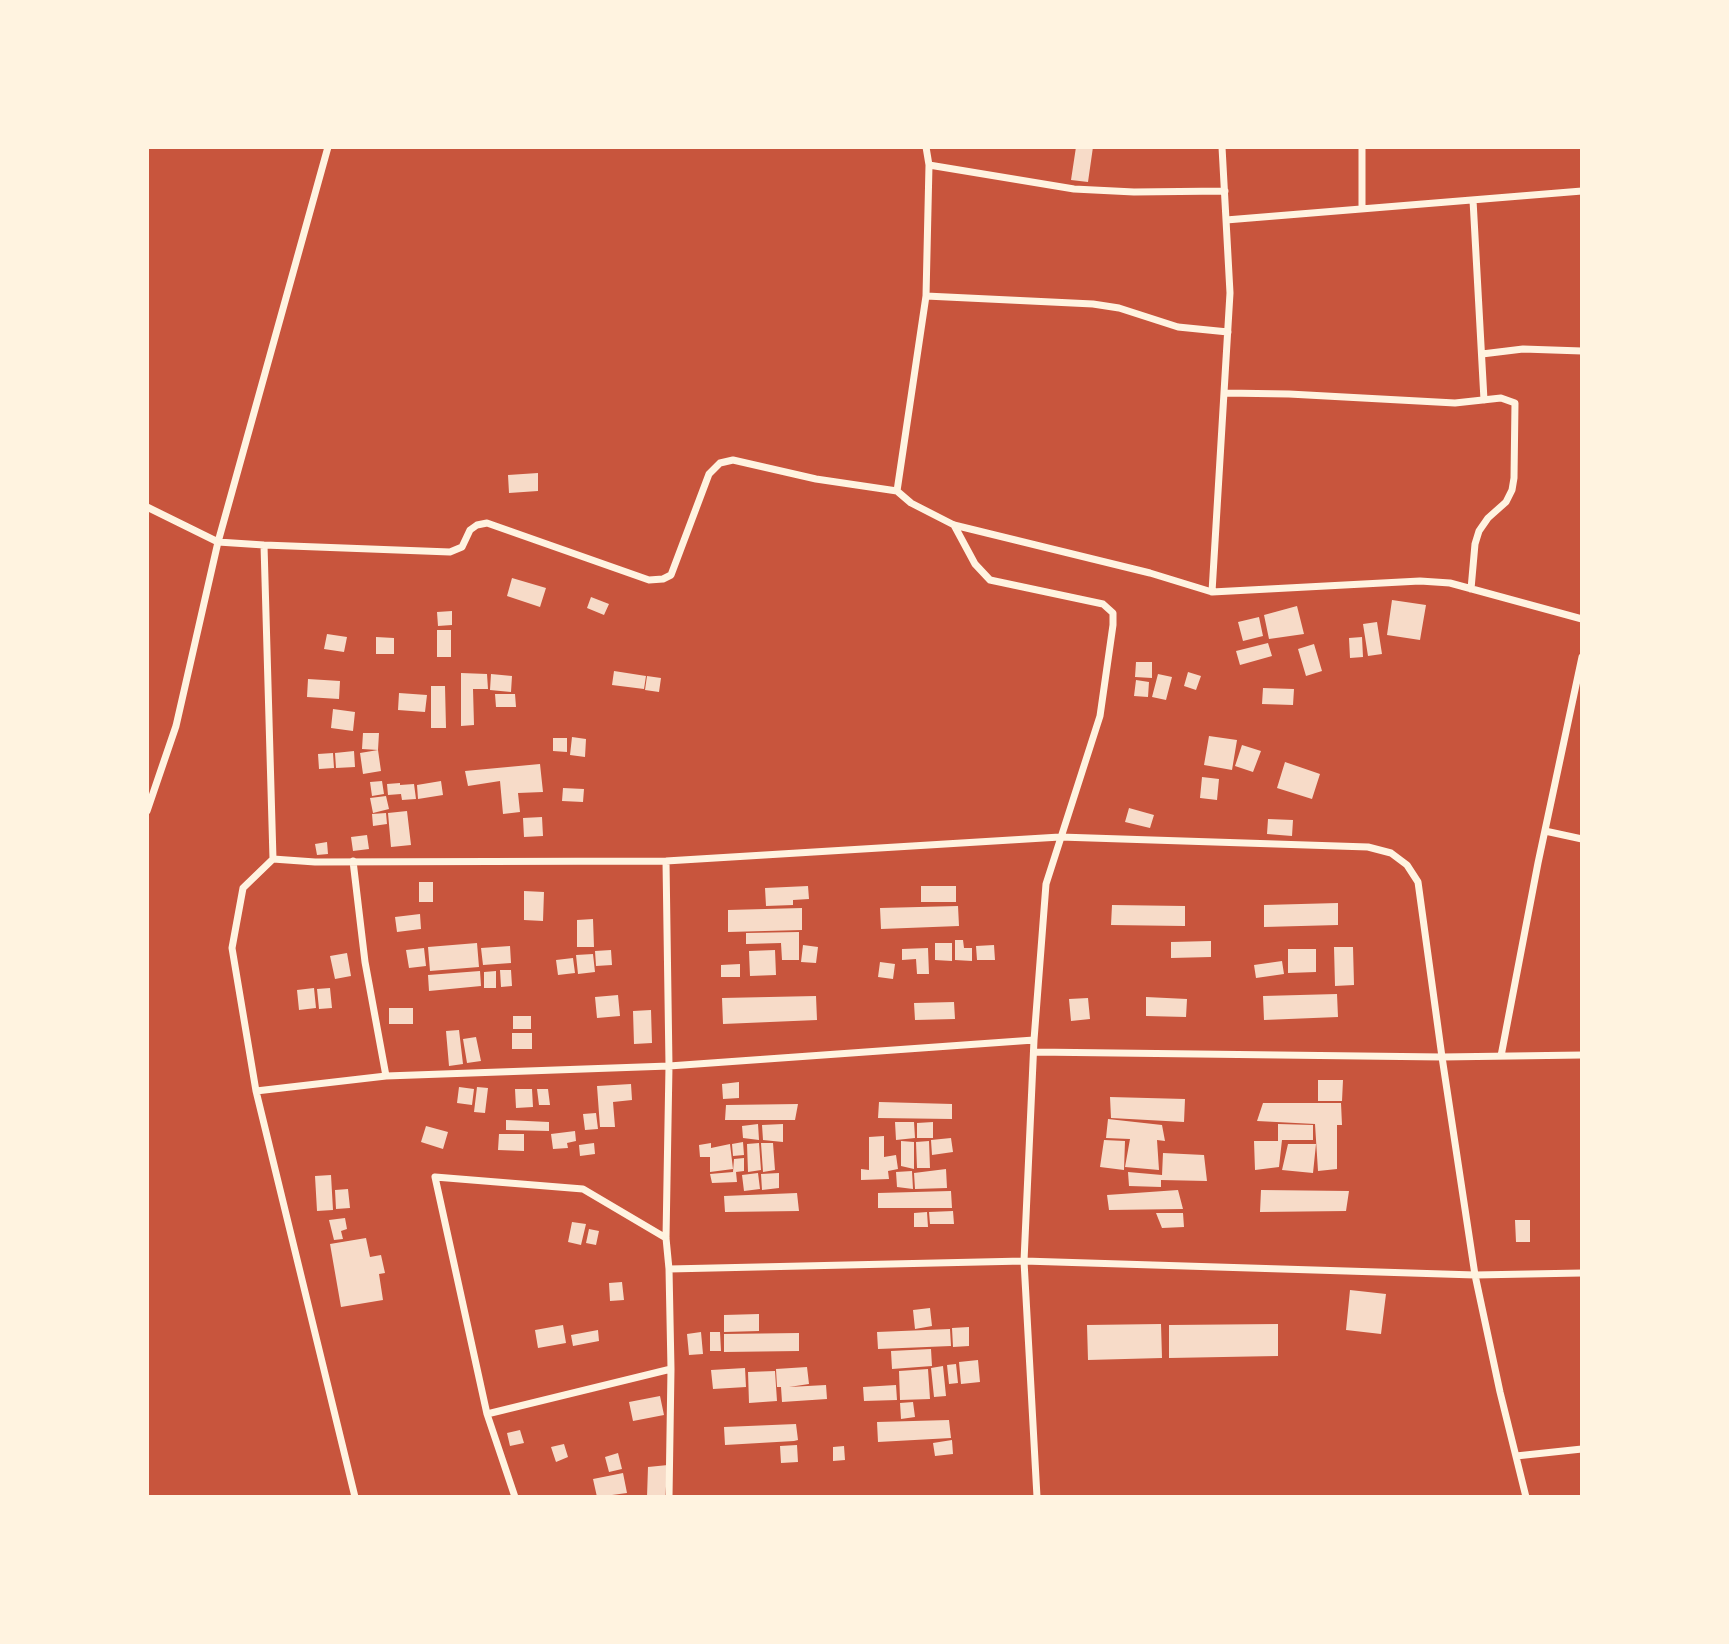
<!DOCTYPE html>
<html>
<head>
<meta charset="utf-8">
<style>
	body { margin:0 }
	#map { position:relative; width:1729px; height:1644px; overflow:hidden; background:#c8553d; font-family:Poppins,sans-serif }
	canvas { display:block }
	.frame { position:absolute; inset:0; border:149px solid #fff3e0; pointer-events:none }
</style>
</head>
<body>
<div id="map">
<canvas width="1729" height="1644"></canvas>
<div class="frame"></div>
</div>
<script>
const ctx = document.querySelector('canvas').getContext('2d');
ctx.lineJoin = 'round';
function fill(path, color) { ctx.fillStyle = color; ctx.fill(path, 'evenodd'); }
const poly = rows => new Path2D(rows.map(r => 'M' + r).join(''));
function strokePath(path, color, width, dash) { ctx.strokeStyle = color; ctx.lineWidth = width; ctx.lineCap = dash ? 'butt' : 'round'; ctx.setLineDash(dash || []); ctx.stroke(path); }
fill(poly([
	[1076,147,1093,147,1088,182,1071,180],
	[538,473,538,491,509,493,508,475],
	[512,578,546,588,540,607,507,596],
	[591,597,609,604,604,615,587,608],
	[1392,600,1426,605,1420,640,1387,635],
	[1297,606,1304,634,1269,639,1264,615],
	[452,611,452,625,438,626,437,612],
	[1259,617,1263,636,1243,641,1238,622],
	[1377,622,1382,654,1368,656,1363,624],
	[437,630,451,630,451,657,437,657],
	[327,634,347,637,344,652,324,649],
	[376,637,394,638,394,654,376,654],
	[1362,637,1363,657,1350,658,1349,638],
	[1268,643,1272,656,1240,665,1236,651],
	[1314,644,1322,671,1306,676,1298,649],
	[1136,662,1152,662,1152,678,1135,677],
	[614,671,646,676,644,689,612,685],
	[1188,672,1201,676,1196,690,1184,686],
	[461,673,487,674,488,689,473,689,474,725,461,726],
	[491,674,512,676,511,692,490,690],
	[1158,674,1172,677,1166,700,1152,697],
	[647,676,661,678,659,692,645,690],
	[308,679,340,681,339,699,307,697],
	[1136,680,1149,682,1148,697,1134,696],
	[431,686,445,686,446,728,431,728],
	[1263,688,1294,689,1293,705,1262,704],
	[399,693,427,695,425,712,398,710],
	[495,694,515,694,516,707,496,707],
	[333,709,355,712,353,731,331,728],
	[363,733,379,733,378,750,362,749],
	[1209,736,1237,740,1232,770,1204,765],
	[572,737,586,739,585,757,570,755],
	[553,738,567,738,567,752,553,751],
	[1242,745,1261,751,1253,772,1235,766],
	[378,750,381,771,363,774,360,753],
	[354,751,355,767,336,768,335,753],
	[333,753,334,768,319,769,318,754],
	[1285,762,1320,774,1312,799,1277,788],
	[540,764,543,792,518,793,520,812,503,814,500,781,468,786,465,771],
	[1202,777,1219,779,1217,800,1200,798],
	[382,781,384,794,372,796,370,782],
	[441,781,443,795,418,799,417,785],
	[400,783,400,785,414,784,416,799,402,800,401,794,388,795,387,784],
	[563,788,584,789,583,802,562,801],
	[386,796,389,809,373,813,370,798],
	[1129,808,1154,815,1150,828,1125,822],
	[407,811,411,845,391,847,388,813],
	[386,813,387,824,373,826,372,814],
	[542,817,543,836,524,837,523,818],
	[1268,819,1293,820,1292,836,1267,834],
	[367,835,369,849,353,851,351,837],
	[327,842,328,854,317,855,315,844],
	[419,882,433,882,433,902,419,902],
	[808,886,809,899,793,900,793,905,766,906,765,888],
	[921,886,956,886,956,902,921,902],
	[524,891,544,892,543,921,524,920],
	[1338,903,1338,925,1264,927,1264,905],
	[1112,905,1185,906,1185,926,1111,925],
	[958,906,959,926,881,929,880,908],
	[802,908,802,930,728,932,728,910],
	[420,914,421,929,397,932,395,917],
	[593,919,594,947,577,947,577,920],
	[799,932,799,960,782,960,781,943,746,944,746,933],
	[955,940,963,940,964,948,972,948,972,961,955,960],
	[1211,941,1211,957,1171,958,1171,942],
	[477,943,479,967,430,971,428,947],
	[935,943,952,943,952,961,935,960],
	[803,945,818,947,816,963,801,962],
	[994,945,995,960,977,960,976,946],
	[510,946,511,963,483,965,481,948],
	[1334,947,1353,947,1354,985,1335,986],
	[424,948,426,966,409,968,406,950],
	[928,948,929,974,917,974,916,959,902,960,902,949],
	[1288,949,1316,949,1316,972,1288,973],
	[611,950,612,965,596,966,595,951],
	[775,950,776,975,750,976,749,951],
	[347,953,351,976,335,979,330,956],
	[593,954,595,972,578,974,576,955],
	[573,958,575,973,558,975,556,960],
	[1282,961,1284,974,1256,978,1254,965],
	[880,962,895,964,893,979,878,977],
	[740,964,740,977,721,977,721,965],
	[500,970,511,970,512,986,501,987],
	[480,971,481,986,429,991,428,975],
	[496,971,496,988,484,988,484,972],
	[314,988,316,1008,299,1010,297,990],
	[330,988,332,1008,319,1009,317,989],
	[1337,994,1338,1017,1264,1020,1263,996],
	[618,995,620,1016,597,1018,595,997],
	[816,996,817,1020,723,1024,722,998],
	[1146,997,1187,999,1186,1017,1146,1016],
	[1088,998,1090,1019,1071,1021,1069,999],
	[954,1002,955,1019,915,1020,914,1003],
	[389,1008,413,1008,413,1024,389,1024],
	[651,1010,652,1043,634,1044,633,1011],
	[513,1016,531,1016,531,1029,513,1029],
	[459,1030,463,1064,449,1066,446,1031],
	[512,1033,532,1033,532,1049,512,1049],
	[476,1037,481,1061,467,1063,463,1039],
	[1318,1080,1343,1080,1342,1101,1318,1101],
	[739,1082,739,1098,723,1099,722,1084],
	[631,1084,632,1100,613,1102,615,1127,600,1127,597,1086],
	[459,1087,474,1089,472,1105,457,1103],
	[477,1087,488,1088,485,1113,474,1112],
	[515,1089,532,1089,533,1107,516,1108],
	[537,1089,548,1089,550,1105,539,1105],
	[1110,1097,1185,1099,1184,1122,1111,1118],
	[879,1102,952,1104,952,1119,878,1118],
	[1263,1103,1341,1103,1342,1125,1337,1125,1337,1169,1318,1171,1315,1124,1257,1121],
	[798,1104,795,1120,725,1120,726,1105],
	[596,1113,598,1129,585,1130,583,1114],
	[1108,1119,1162,1125,1165,1141,1157,1140,1159,1170,1125,1167,1130,1139,1106,1138],
	[506,1120,549,1122,549,1131,506,1130],
	[895,1122,914,1122,915,1138,896,1140],
	[933,1122,933,1138,917,1138,917,1123],
	[758,1124,759,1140,743,1138,742,1126],
	[783,1124,783,1142,763,1140,762,1125],
	[1278,1124,1313,1125,1313,1140,1282,1140,1279,1167,1255,1170,1254,1141,1278,1141],
	[426,1126,448,1132,443,1149,421,1142],
	[575,1131,576,1141,567,1143,568,1148,553,1149,551,1134],
	[499,1134,524,1134,524,1151,498,1150],
	[884,1136,884,1157,896,1155,898,1169,888,1171,889,1179,861,1180,861,1169,869,1170,869,1137],
	[951,1138,953,1152,932,1155,931,1140],
	[1104,1140,1125,1141,1124,1170,1100,1167],
	[901,1141,914,1142,914,1169,901,1166],
	[929,1141,930,1168,917,1168,916,1142],
	[743,1142,744,1155,733,1156,732,1144],
	[594,1143,595,1154,580,1156,579,1145],
	[711,1143,711,1148,730,1144,733,1169,710,1172,710,1157,700,1157,699,1145],
	[759,1143,761,1170,748,1172,747,1144],
	[761,1143,773,1143,775,1170,763,1172],
	[1288,1144,1316,1144,1313,1173,1282,1170],
	[1163,1153,1204,1155,1207,1181,1161,1180,1161,1187,1129,1186,1128,1172,1162,1175],
	[744,1158,744,1171,736,1172,737,1182,712,1183,710,1174,733,1172,734,1159],
	[946,1169,947,1188,915,1189,914,1173],
	[912,1171,913,1189,897,1187,896,1172],
	[758,1173,760,1189,744,1191,742,1175],
	[779,1173,779,1188,762,1190,761,1174],
	[331,1175,333,1210,317,1211,315,1176],
	[348,1189,350,1208,336,1209,335,1190],
	[1178,1190,1183,1209,1109,1210,1107,1195],
	[1261,1190,1349,1191,1346,1211,1260,1212],
	[951,1191,952,1208,878,1208,878,1193],
	[797,1193,799,1211,725,1212,724,1196],
	[953,1211,954,1224,930,1224,929,1212],
	[927,1212,928,1227,914,1227,914,1213],
	[1156,1213,1183,1213,1184,1227,1162,1228],
	[345,1218,347,1229,341,1231,343,1239,334,1240,329,1220],
	[1515,1220,1530,1220,1530,1242,1516,1242],
	[572,1222,586,1224,581,1245,568,1242],
	[589,1229,599,1231,596,1245,586,1243],
	[366,1238,370,1257,381,1255,385,1273,379,1274,383,1300,341,1307,330,1244],
	[622,1282,624,1300,610,1301,609,1283],
	[1350,1290,1386,1294,1381,1334,1346,1330],
	[930,1308,932,1326,915,1329,913,1310],
	[759,1314,759,1331,724,1332,724,1315],
	[1161,1324,1162,1358,1088,1360,1087,1325],
	[1278,1324,1278,1356,1169,1358,1169,1325],
	[563,1325,566,1343,538,1348,535,1330],
	[969,1327,969,1346,953,1347,952,1328],
	[950,1329,951,1346,878,1349,877,1332],
	[598,1330,599,1341,573,1346,571,1335],
	[701,1332,703,1354,689,1355,687,1334],
	[710,1332,720,1332,721,1351,710,1351],
	[799,1333,799,1351,724,1352,724,1334],
	[931,1349,932,1366,892,1369,891,1351],
	[978,1360,980,1382,961,1384,959,1362],
	[956,1364,958,1383,949,1384,947,1365],
	[943,1366,946,1396,934,1397,931,1368],
	[807,1367,809,1384,789,1387,826,1385,827,1399,782,1402,781,1387,777,1387,776,1369],
	[745,1368,746,1387,713,1389,711,1370],
	[928,1369,930,1399,900,1400,899,1371],
	[775,1371,777,1401,749,1403,748,1372],
	[896,1385,897,1400,864,1401,863,1387],
	[660,1396,664,1415,633,1421,629,1402],
	[913,1402,915,1417,901,1419,900,1403],
	[949,1420,951,1438,878,1442,877,1422],
	[796,1424,798,1440,794,1441,725,1445,724,1427],
	[520,1430,524,1443,510,1446,507,1433],
	[952,1440,953,1454,935,1456,933,1443],
	[564,1444,568,1457,556,1462,551,1447],
	[797,1445,798,1462,781,1463,780,1446],
	[844,1446,845,1460,833,1461,833,1447],
	[618,1453,622,1469,609,1472,605,1457],
	[668,1465,665,1497,647,1497,648,1467],
	[623,1473,627,1493,597,1497,593,1479]
]), '#f7dbc8');
strokePath(poly([
	[926,147,929,165,926,296,897,491,911,503,954,525,1150,573,1212,592,1420,581,1450,583,1582,619],
	[1362,147,1362,209],
	[929,165,1074,189,1134,192,1225,191],
	[1473,200,1484,400],
	[1226,220,1582,191],
	[926,296,1093,304,1119,308,1178,327,1228,332],
	[1482,354,1523,349,1582,351],
	[1225,393,1289,394,1455,403,1501,398,1515,403,1514,478,1512,490,1506,502,1488,518,1479,531,1475,544,1471,589],
	[147,507,218,542,264,545,450,552,462,547,470,530,477,525,487,523,649,580,663,579,671,575,709,474,720,463,733,460,816,479,897,491],
	[954,525,975,564,990,580,1103,604,1113,613,1113,625,1100,716,1046,884,1034,1040,1024,1261,1037,1497],
	[264,545,273,859],
	[1212,592,1230,293,1222,147],
	[147,811,176,726,218,542,328,147],
	[1545,831,1582,839],
	[353,861,365,962,386,1076],
	[1034,1052,1442,1057,1582,1055],
	[1501,1056,1538,863,1582,657],
	[256,1091,386,1076,669,1066,1034,1040],
	[669,1269,1024,1261,1475,1275,1582,1273],
	[487,1414,671,1369,669,1269,666,1238,669,1066,666,861],
	[1516,1456,1582,1449],
	[355,1497,256,1091,232,948,243,888,273,859,315,862,666,861,1060,837,1368,847,1391,853,1407,865,1418,882,1442,1057,1475,1275,1500,1392,1526,1497],
	[515,1497,487,1414,435,1177,583,1189,666,1238],
	[669,1497,671,1369]
]), '#fff3e0', 7);
</script>
</body>
</html>
